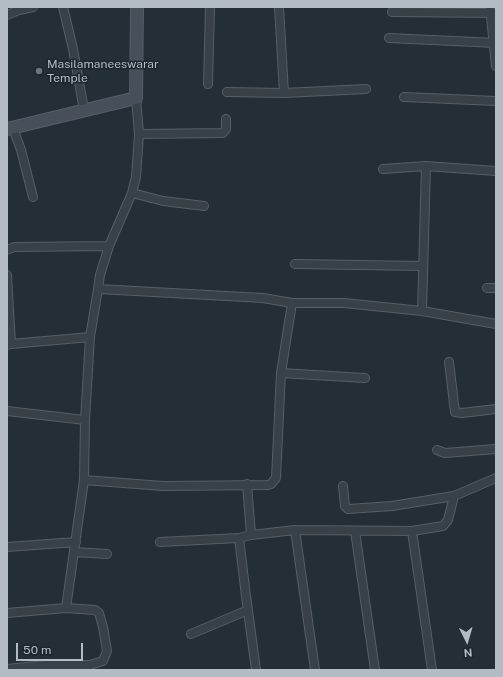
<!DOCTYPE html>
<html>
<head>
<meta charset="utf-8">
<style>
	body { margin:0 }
	#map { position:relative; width:503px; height:677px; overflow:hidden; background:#242e37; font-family:"Public Sans",sans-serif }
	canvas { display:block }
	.frame { position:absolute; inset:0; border:8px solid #b3bbc4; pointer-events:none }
	.north { position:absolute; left:447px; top:621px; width:40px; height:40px; -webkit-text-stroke:3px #1d252d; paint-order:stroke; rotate:175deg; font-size:11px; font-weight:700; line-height:16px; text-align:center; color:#b3bbc4 }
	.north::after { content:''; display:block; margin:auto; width:14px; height:18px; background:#b3bbc4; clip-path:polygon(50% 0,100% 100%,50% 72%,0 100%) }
	.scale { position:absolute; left:16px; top:643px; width:67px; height:18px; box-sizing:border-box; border:2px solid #b3bbc4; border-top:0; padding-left:5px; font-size:12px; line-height:14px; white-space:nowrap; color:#b3bbc4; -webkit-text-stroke:3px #1d252d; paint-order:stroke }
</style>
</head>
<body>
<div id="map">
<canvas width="503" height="677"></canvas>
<div class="frame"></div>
<div class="north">N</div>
<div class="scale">50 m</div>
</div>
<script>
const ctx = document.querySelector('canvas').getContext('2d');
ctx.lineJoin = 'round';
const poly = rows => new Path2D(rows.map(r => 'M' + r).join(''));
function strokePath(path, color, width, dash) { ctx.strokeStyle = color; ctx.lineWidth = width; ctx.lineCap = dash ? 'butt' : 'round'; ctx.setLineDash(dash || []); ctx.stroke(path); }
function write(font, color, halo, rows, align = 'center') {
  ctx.font = font + ' "Public Sans",sans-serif'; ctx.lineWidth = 3; ctx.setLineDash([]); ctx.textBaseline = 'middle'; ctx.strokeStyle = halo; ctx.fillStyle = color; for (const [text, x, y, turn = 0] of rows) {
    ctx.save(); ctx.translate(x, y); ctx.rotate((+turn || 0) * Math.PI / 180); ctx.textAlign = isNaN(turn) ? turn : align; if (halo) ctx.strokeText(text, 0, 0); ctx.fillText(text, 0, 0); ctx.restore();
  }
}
const street = poly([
	[63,7,73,49,84,110],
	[279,7,284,93],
	[490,7,496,66],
	[392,12,496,13],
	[7,15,19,10,33,7],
	[389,38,496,43],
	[208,84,210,7],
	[227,92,284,93,366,89],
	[404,97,496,101],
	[13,128,21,150,33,197],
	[139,134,223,133,226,129,226,119],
	[383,169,426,166,496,171],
	[132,193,163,201,204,206],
	[7,250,14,247,109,246,132,193,136,177,139,134,136,98],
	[295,264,423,266],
	[7,275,11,344,7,345],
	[487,288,496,288],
	[98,289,100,275,109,246],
	[422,311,426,166],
	[90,337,98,289,263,298,292,303,344,303,422,311,496,324],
	[11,344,90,337,85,420,84,480,163,486,268,485,271,484,276,478,281,373,365,378],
	[449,362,455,412,462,413,496,409],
	[281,373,292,303],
	[7,411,85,420],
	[437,450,445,453,496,449],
	[247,484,251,535],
	[343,486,345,506,348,509,392,506,454,496,496,478],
	[295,530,315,670],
	[355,531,375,670],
	[412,531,443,526,448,520,454,496],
	[160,542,239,538],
	[7,547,76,542],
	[74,552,107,554],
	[66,608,84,480],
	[7,613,66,608,95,610,99,613,103,627,107,651,103,661,90,665,45,665,7,669],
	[191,634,248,610],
	[256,670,246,596,239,538,251,535,295,530,412,531,432,670]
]);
const secondary = poly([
	[7,129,136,98,137,7]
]);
strokePath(street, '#565e66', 10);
strokePath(secondary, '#565e66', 14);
strokePath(street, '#384048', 8);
strokePath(secondary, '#464f5a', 12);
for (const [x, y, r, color] of [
	[39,71,4,"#6b7280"]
]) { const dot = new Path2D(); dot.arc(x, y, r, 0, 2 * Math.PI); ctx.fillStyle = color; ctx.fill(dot); strokePath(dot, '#1d252d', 1.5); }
write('12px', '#b3bbc4', '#1d252d', [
	["Masilamaneeswarar",47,64],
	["Temple",47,78]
], 'left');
</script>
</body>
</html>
